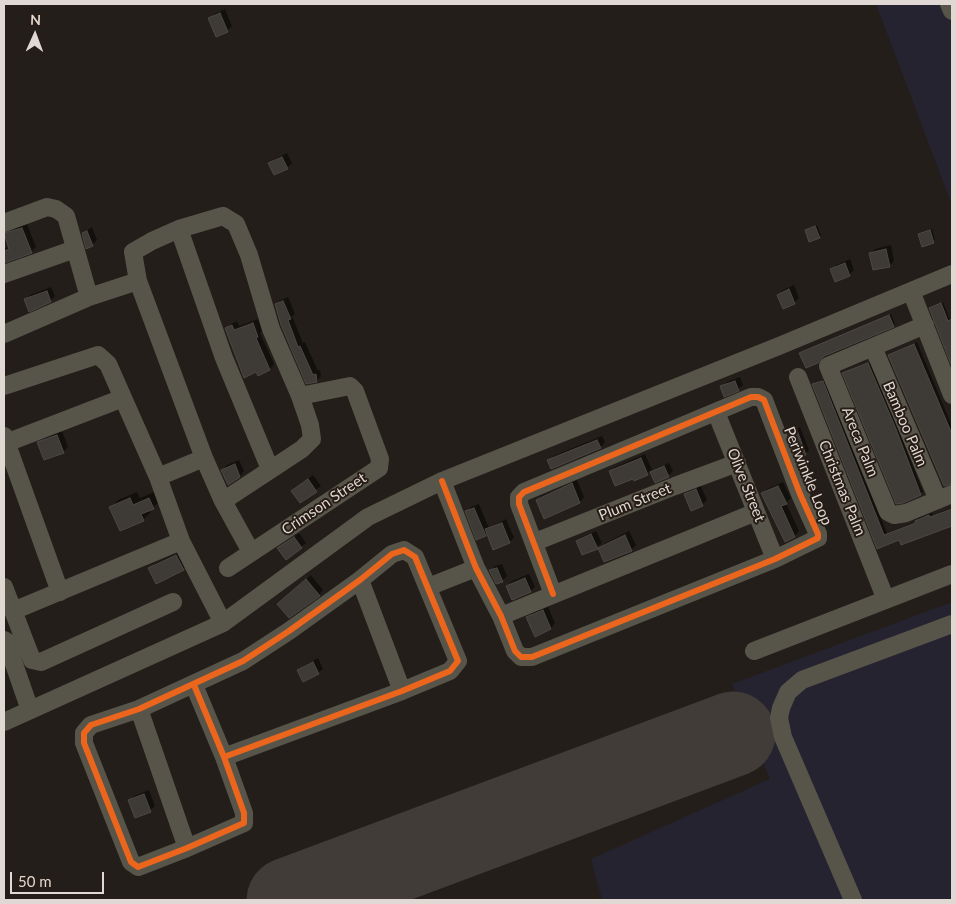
<!DOCTYPE html>
<html>
<head>
<meta charset="utf-8">
<style>
	body { margin:0 }
	#map { position:relative; width:956px; height:904px; overflow:hidden; background:#231e1a; font-family:Lato,sans-serif }
	canvas { display:block }
	.frame { position:absolute; inset:0; border:5px solid #dfd8d3; pointer-events:none }
	.north { position:absolute; left:10px; top:10px; width:50px; height:50px; -webkit-text-stroke:4px #271d16; paint-order:stroke; rotate:2deg; font-size:14px; font-weight:700; line-height:20px; text-align:center; color:#dfd8d3 }
	.north::after { content:''; display:block; margin:auto; width:18px; height:22px; background:#dfd8d3; clip-path:polygon(50% 0,100% 100%,50% 72%,0 100%) }
	.scale { position:absolute; left:10px; top:872px; width:94px; height:22px; box-sizing:border-box; border:2px solid #dfd8d3; border-top:0; padding-left:6px; font-size:15px; line-height:18px; white-space:nowrap; color:#dfd8d3; -webkit-text-stroke:4px #271d16; paint-order:stroke }
</style>
</head>
<body>
<div id="map">
<canvas width="956" height="904"></canvas>
<div class="frame"></div>
<div class="north">N</div>
<div class="scale">50 m</div>
</div>
<script>
const ctx = document.querySelector('canvas').getContext('2d');
ctx.lineJoin = 'round';
function fill(path, color) { ctx.fillStyle = color; ctx.fill(path, 'evenodd'); }
const poly = rows => new Path2D(rows.map(r => 'M' + r).join(''));
function strokePath(path, color, width, dash) { ctx.strokeStyle = color; ctx.lineWidth = width; ctx.lineCap = dash ? 'butt' : 'round'; ctx.setLineDash(dash || []); ctx.stroke(path); }
function write(font, color, halo, rows, align = 'center') {
  ctx.font = font + ' Lato,sans-serif'; ctx.lineWidth = 4; ctx.setLineDash([]); ctx.textBaseline = 'middle'; ctx.strokeStyle = halo; ctx.fillStyle = color; for (const [text, x, y, turn = 0] of rows) {
    ctx.save(); ctx.translate(x, y); ctx.rotate((+turn || 0) * Math.PI / 180); ctx.textAlign = isNaN(turn) ? turn : align; if (halo) ctx.strokeText(text, 0, 0); ctx.fillText(text, 0, 0); ctx.restore();
  }
}
fill(poly([
	[876,4,952,4,952,205],
	[952,602,952,900,602,900,591,859,770,779,732,684]
]), '#262330');
fill(poly([
	[225,9,232,26,227,31,209,19,214,14],
	[287,153,292,163,287,168,270,163,275,159],
	[27,224,36,247,31,252,4,262,4,249,10,247,4,234,9,229],
	[817,225,821,235,819,237,806,231],
	[92,227,97,240,92,245,83,233],
	[932,229,935,240,933,242,919,234],
	[891,245,894,261,889,266,871,253,875,249],
	[850,259,854,270,849,275,831,270,836,265],
	[794,285,799,298,795,302,784,307,778,295,783,290],
	[51,287,55,296,50,301,26,299,30,295],
	[288,297,295,314,292,316,303,343,305,342,318,371,320,370,321,376,317,381,307,382,276,305,281,300],
	[943,302,950,320,952,319,952,363,931,308],
	[891,314,895,324,893,326,801,353],
	[258,319,262,331,260,333,274,364,270,369,226,329,231,324,237,321,239,326],
	[917,342,952,426,952,482,944,484,890,356,892,353],
	[871,362,898,427,923,492,897,502,844,373],
	[740,377,743,385,738,389,722,387,727,382],
	[826,378,887,533,917,522,919,518,932,513,933,515,952,508,952,524,902,544,900,538,878,547,814,385],
	[800,427,809,450,805,454,790,434],
	[62,431,68,447,63,452,39,443,44,438],
	[602,436,605,442,601,447,548,461,553,456],
	[645,454,653,472,657,468,669,463,673,471,668,476,655,481,651,470,647,474,633,477,610,471,615,467],
	[239,460,244,471,240,476,222,470,227,465],
	[313,475,321,486,300,502,292,491],
	[577,480,584,497,580,502,544,517,537,501,542,496],
	[783,482,791,498,786,503,799,531,795,536,786,541,762,494,767,489],
	[701,486,707,500,702,505,686,494,690,489],
	[157,491,161,500,150,510,151,512,143,520,111,508,118,500,137,492,140,498],
	[479,504,489,528,506,519,514,538,509,542,488,532,485,535,467,512,471,507],
	[596,531,602,543,597,547,577,542,582,537],
	[629,531,636,545,631,550,600,549,604,544],
	[299,533,306,543,301,547,279,548],
	[181,551,188,564,183,569,150,568,154,564],
	[502,564,507,576,502,581,491,571,495,566],
	[529,574,535,587,530,591,507,586,512,581],
	[311,575,323,590,319,595,284,599],
	[548,607,555,623,551,628,535,635,527,618,532,613],
	[318,658,323,669,318,673,299,670,303,666],
	[149,790,155,806,150,810,129,801,134,796]
]), '#0007');
strokePath(poly([
	[289,900,733,734]
]), '#413c38', 85);
const building = poly([
	[220,13,228,32,216,37,208,18,220,13],
	[282,157,288,169,274,175,268,163,282,157],
	[815,226,820,238,809,242,805,230,815,226],
	[22,228,32,253,4,263,4,251,9,249,4,233,22,228],
	[930,230,934,243,922,247,918,234,930,230],
	[87,231,93,246,86,249,82,233,87,231],
	[886,249,890,267,873,270,869,253,886,249],
	[845,263,850,276,835,282,830,269,845,263],
	[789,289,795,304,783,309,777,295,789,289],
	[47,291,51,302,29,312,24,299,47,291],
	[283,301,291,319,288,320,298,347,300,346,313,375,316,374,317,382,306,384,281,325,275,304,283,301],
	[941,303,948,321,952,319,952,367,929,308,941,303],
	[889,315,894,327,824,356,818,363,806,368,799,353,889,315],
	[253,323,258,337,256,338,270,370,258,376,256,372,244,378,225,328,232,325,234,330,253,323],
	[914,344,952,434,952,484,944,486,888,355,914,344],
	[868,363,896,429,921,495,903,503,896,504,842,373,868,363],
	[735,381,739,391,724,397,720,386,735,381],
	[823,381,884,535,916,523,915,521,929,515,930,517,952,509,952,526,901,545,899,540,877,549,812,384,823,381],
	[797,430,806,455,798,458,788,434,797,430],
	[57,435,64,453,44,460,37,442,57,435],
	[597,440,601,448,551,469,547,460,597,440],
	[641,458,648,475,634,481,633,479,615,486,609,471,641,458],
	[235,464,240,477,228,485,221,470,235,464],
	[664,466,669,477,655,483,650,472,664,466],
	[308,479,317,492,300,503,291,491,308,479],
	[572,483,580,503,544,519,536,500,572,483],
	[778,486,787,504,781,506,795,537,785,542,761,493,778,486],
	[696,489,703,506,691,511,684,494,696,489],
	[130,498,133,505,149,498,154,509,141,514,144,521,120,531,109,507,130,498],
	[474,508,486,536,476,540,465,511,474,508],
	[502,523,510,543,493,550,485,529,502,523],
	[591,534,598,549,582,555,576,541,591,534],
	[625,535,632,551,604,562,598,548,625,535],
	[294,537,302,548,286,560,277,548,294,537],
	[176,555,184,570,156,584,148,568,176,555],
	[497,568,503,582,496,584,489,570,497,568],
	[525,578,531,592,512,600,506,586,525,578],
	[306,579,320,596,289,618,277,604,306,579],
	[543,610,551,629,535,637,526,617,543,610],
	[313,662,319,674,303,682,297,670,313,662],
	[144,794,151,812,135,818,128,800,144,794]
]);
fill(building, '#3e3a36');
strokePath(building, '#4d4844', 1);
strokePath(poly([
	[949,4,952,11],
	[223,216,236,224,249,255,271,329,300,396,310,425,312,439,302,449,223,501,204,458,138,281,133,252,152,241,179,229,223,216],
	[4,223,47,207,56,209,66,216,89,297],
	[179,229,224,358,270,469],
	[4,274,75,249],
	[911,291,952,395],
	[925,325,828,366,888,512,894,515,906,513,952,494],
	[4,334,89,297,138,281],
	[873,347,938,500],
	[798,377,886,600],
	[4,386,98,355,108,364,158,477,181,541,223,623],
	[716,412,775,559],
	[4,436,60,592],
	[6,443,123,398],
	[158,477,204,458],
	[442,481,476,568,501,616,515,651,521,657,532,657,775,559,818,538,818,534,800,494,764,400,758,397,751,397,524,492,519,497,519,504,553,594],
	[223,501,251,552],
	[535,542,675,486,737,463],
	[228,568,379,468,380,459,355,391,350,386,300,396],
	[360,580,402,691],
	[4,587,32,660,41,662,173,602],
	[428,587,476,568],
	[13,611,181,541],
	[501,616,756,512],
	[4,640,6,641,30,710],
	[754,651,952,574],
	[194,685,224,757,244,813,244,823,187,848,138,867,131,862,84,743,84,733,91,725,139,709,243,661,289,631,360,580,392,554,404,550,415,557,458,661,450,671,402,691,224,757],
	[139,709,187,848],
	[4,722,223,623,368,517,442,481,779,346,952,274],
	[853,900,783,737,779,718,781,708,788,692,802,680,952,624]
]), '#57554a', 18);
strokePath(poly([
	[442,481,476,568,501,616,515,651,521,657,532,657,775,559,818,538,818,534,800,494,764,400,758,397,751,397,524,492,519,497,519,504,553,594],
	[194,685,224,757,244,813,244,823,187,848,138,867,131,862,84,743,84,733,91,725,139,709,243,661,289,631,360,580,392,554,404,550,415,557,458,661,450,671,402,691,224,757]
]), '#eb651d', 6);
write('15px', '#dfd8d3', '#271d16', [
	["Bamboo Palm",905,424,67],
	["Areca Palm",860,442,68],
	["Periwinkle Loop",808,476,68],
	["Olive Street",746,485,68],
	["Christmas Palm",842,488,68],
	["Plum Street",635,502,-22],
	["Crimson Street",324,504,-34]
]);
</script>
</body>
</html>
